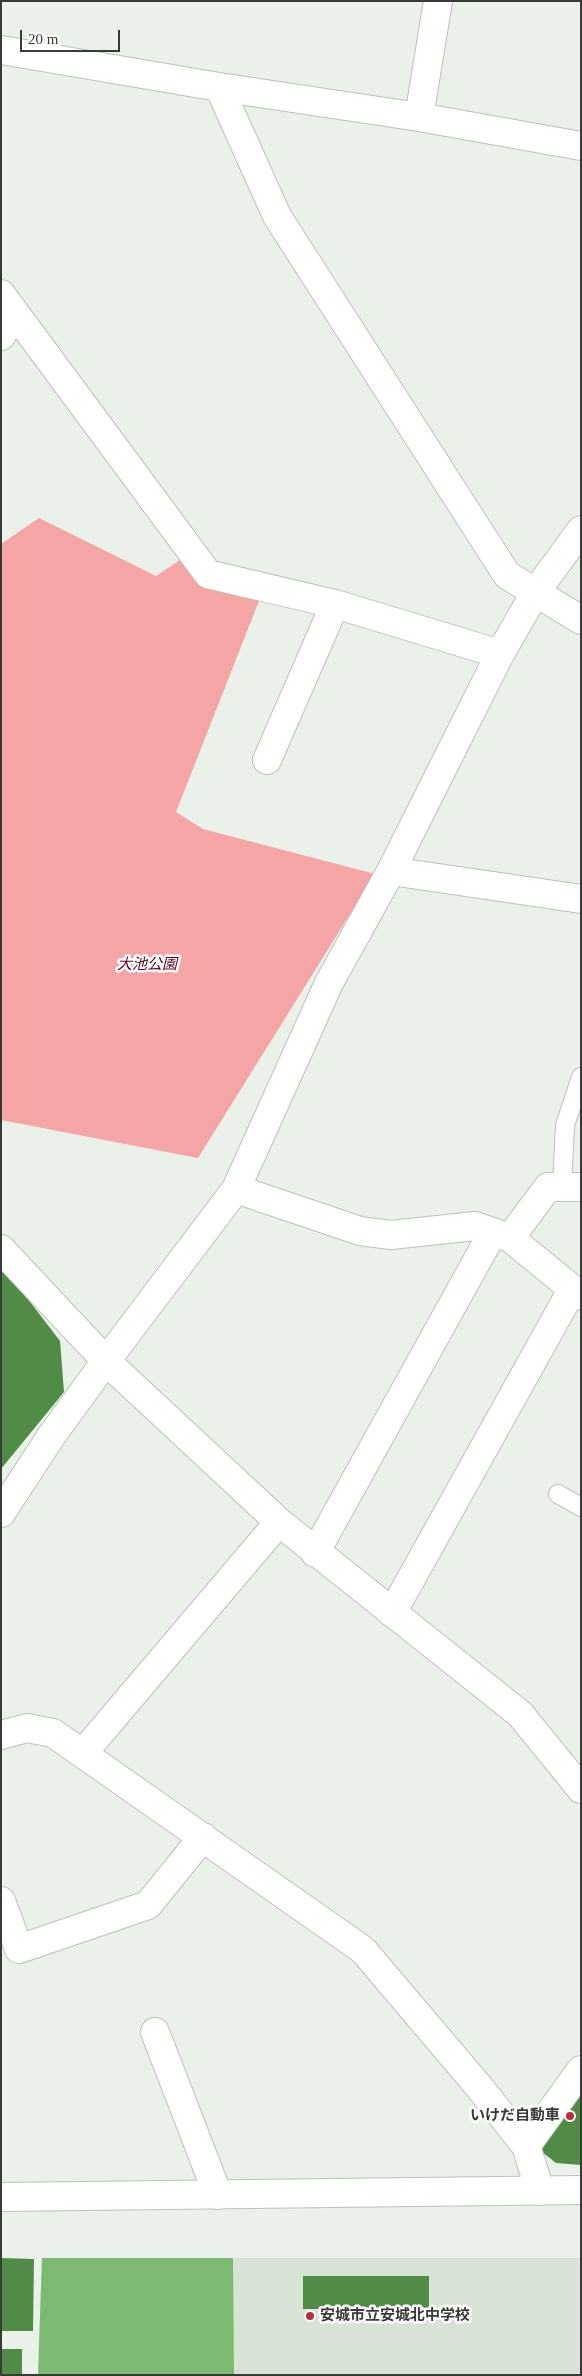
<!DOCTYPE html>
<html>
<head>
<meta charset="utf-8">
<style>
	body { margin:0 }
	#map { position:relative; width:582px; height:2376px; overflow:hidden; background:#e9f1e8; font-family:"Times New Roman",serif }
	canvas { display:block }
	.frame { position:absolute; inset:0; border:2px solid #373a37; pointer-events:none }
	.scale { position:absolute; left:20px; top:30px; width:100px; height:22px; box-sizing:border-box; border:2px solid #373a37; border-top:0; padding-left:6px; font-size:15px; line-height:18px; white-space:nowrap; color:#373a37; -webkit-text-stroke:4px #fff; paint-order:stroke }
</style>
</head>
<body>
<div id="map">
<canvas width="582" height="2376"></canvas>
<div class="frame"></div>
<div class="scale">20 m</div>
</div>
<script>
const ctx = document.querySelector('canvas').getContext('2d');
ctx.lineJoin = 'round';
function fill(path, color) { ctx.fillStyle = color; ctx.fill(path, 'evenodd'); }
const poly = rows => new Path2D(rows.map(r => 'M' + r).join(''));
function strokePath(path, color, width, dash) { ctx.strokeStyle = color; ctx.lineWidth = width; ctx.lineCap = dash ? 'butt' : 'round'; ctx.setLineDash(dash || []); ctx.stroke(path); }
function write(font, color, halo, rows, align = 'center') {
  ctx.font = font + ' "Times New Roman","Noto Sans JP",serif'; ctx.lineWidth = 5; ctx.setLineDash([]); ctx.textBaseline = 'middle'; ctx.strokeStyle = halo; ctx.fillStyle = color; for (const [text, x, y, turn = 0] of rows) {
    ctx.save(); ctx.translate(x, y); ctx.rotate((+turn || 0) * Math.PI / 180); ctx.textAlign = isNaN(turn) ? turn : align; if (halo) ctx.strokeText(text, 0, 0); ctx.fillText(text, 0, 0); ctx.restore();
  }
}
fill(poly([
	[42,2258,581,2258,581,2375,38,2375]
]), '#d7e4d5');
fill(poly([
	[39,518,156,576,183,558,266,583,176,812,203,829,375,874,198,1158,1,1120,1,544]
]), '#f6a5a6');
fill(poly([
	[42,2258,233,2258,234,2375,38,2375]
]), '#7cba71');
fill(poly([
	[1,1264,60,1341,64,1392,1,1469],
	[581,2084,581,2165,556,2163,537,2148],
	[1,2258,34,2259,33,2331,1,2331],
	[303,2276,429,2276,429,2309,303,2309],
	[1,2349,22,2349,22,2375,1,2375]
]), '#508c45');
const service = poly([
	[562,1187,565,1125,581,1077],
	[558,1494,581,1507]
]);
const minor = poly([
	[1,50,219,87,419,117,581,146],
	[219,87,277,216,507,575,581,620],
	[419,117,438,1],
	[1,294,208,574,335,604,500,654],
	[1,336,14,313],
	[267,760,335,604],
	[391,871,581,899],
	[236,1189,360,1231,391,1235,475,1226,510,1238,581,1296],
	[510,1238,548,1187,581,1187],
	[1,1249,106,1361,279,1522,520,1714,581,1789],
	[1,1513,52,1435,106,1361,236,1189,329,983,391,871,500,654,535,593,581,530],
	[315,1553,493,1232],
	[392,1613,572,1290],
	[1,1735,27,1728,53,1733,363,1950,480,2088,526,2146,540,2191],
	[83,1753,279,1522],
	[1,1901,19,1949,148,1905,203,1837],
	[155,2032,218,2195],
	[526,2146,581,2070]
]);
const tertiary = poly([
	[1,2197,581,2190]
]);
strokePath(service, '#bac2b9', 20);
strokePath(minor, '#bac2b9', 30);
strokePath(tertiary, '#bac2b9', 30);
strokePath(service, '#fff', 18);
strokePath(minor, '#fff', 28);
strokePath(tertiary, '#fff', 28);
for (const [x, y, r, color] of [
	[570,2116,5,"#bd2c41"],
	[310,2316,5,"#bd2c41"]
]) { const dot = new Path2D(); dot.arc(x, y, r, 0, 2 * Math.PI); ctx.fillStyle = color; ctx.fill(dot); strokePath(dot, '#fff', 2); }
write('italic 15px', '#5c0015', '#fff', [
	["大池公園",147,965]
]);
write('bold 15px', '#373a37', '#fff', [
	["いけだ自動車",560,2116],
	["安城市立安城北中学校",320,2316,"left"]
], 'right');
</script>
</body>
</html>
